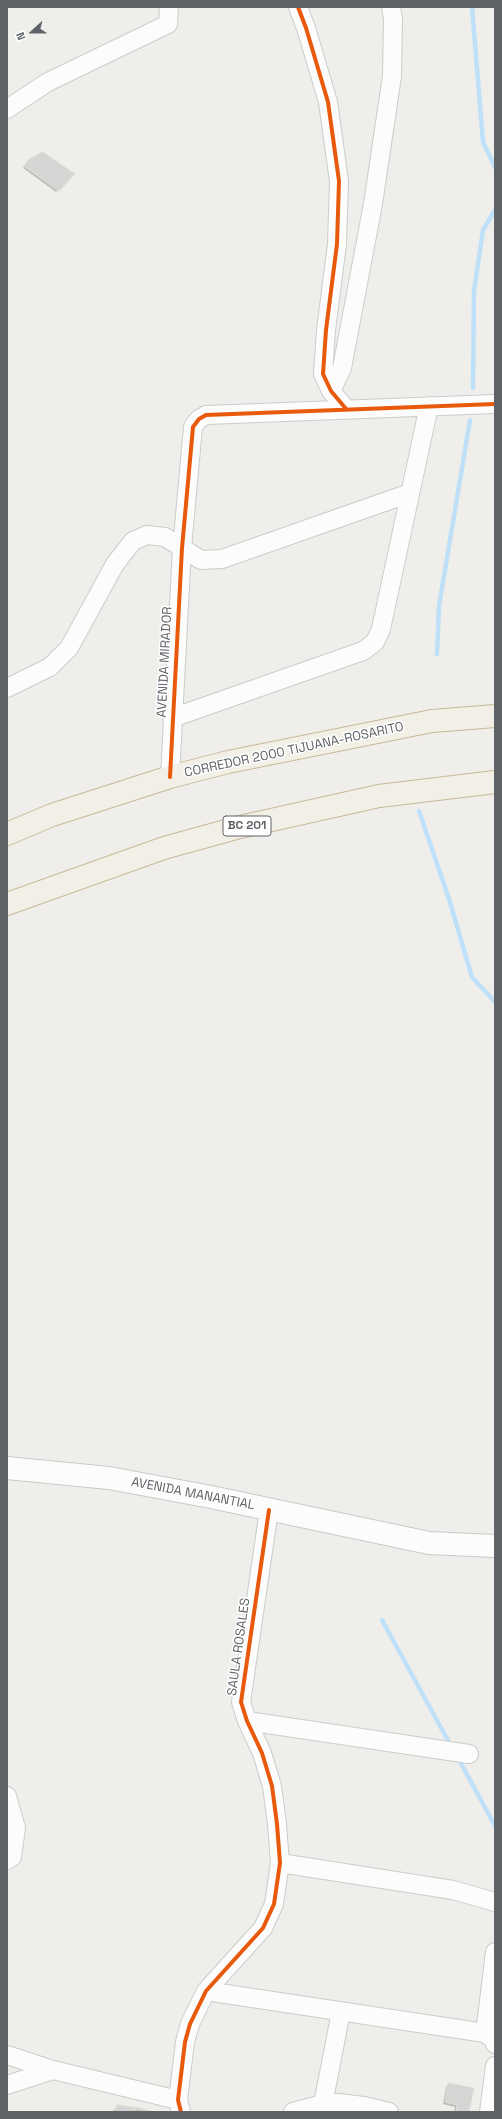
<!DOCTYPE html>
<html>
<head>
<meta charset="utf-8">
<style>
	body { margin:0 }
	#map { position:relative; width:502px; height:2119px; overflow:hidden; background:#efeeea; font-family:"Space Grotesk",sans-serif }
	canvas { display:block }
	.frame { position:absolute; inset:0; border:8px solid #5f6368; pointer-events:none }
	.north { position:absolute; left:12px; top:12px; width:40px; height:40px; -webkit-text-stroke:3px #fff; paint-order:stroke; rotate:249deg; font-size:11px; font-weight:700; line-height:16px; text-align:center; color:#5f6368 }
	.north::after { content:''; display:block; margin:auto; width:14px; height:18px; background:#5f6368; clip-path:polygon(50% 0,100% 100%,50% 72%,0 100%) }
</style>
</head>
<body>
<div id="map">
<canvas width="502" height="2119"></canvas>
<div class="frame"></div>
<div class="north">N</div>
</div>
<script>
const ctx = document.querySelector('canvas').getContext('2d');
ctx.lineJoin = 'round';
function fill(path, color) { ctx.fillStyle = color; ctx.fill(path, 'evenodd'); }
const poly = rows => new Path2D(rows.map(r => 'M' + r).join(''));
function strokePath(path, color, width, dash) { ctx.strokeStyle = color; ctx.lineWidth = width; ctx.lineCap = dash ? 'butt' : 'round'; ctx.setLineDash(dash || []); ctx.stroke(path); }
function write(font, color, halo, rows, align = 'center') {
  ctx.font = font + ' "Space Grotesk",sans-serif'; ctx.lineWidth = 3; ctx.setLineDash([]); ctx.textBaseline = 'middle'; ctx.strokeStyle = halo; ctx.fillStyle = color; for (const [text, x, y, turn = 0] of rows) {
    ctx.save(); ctx.translate(x, y); ctx.rotate((+turn || 0) * Math.PI / 180); ctx.textAlign = isNaN(turn) ? turn : align; if (halo) ctx.strokeText(text, 0, 0); ctx.fillText(text, 0, 0); ctx.restore();
  }
}
fill(poly([
	[27,162,73,175,56,192,23,168],
	[448,2084,468,2112,454,2112,455,2107,443,2104,446,2087],
	[117,2106,140,2109,150,2112,112,2112]
]), '#0003');
strokePath(poly([
	[472,7,483,142,495,167],
	[473,388,474,291,483,230,495,210],
	[437,654,439,606,470,420],
	[419,811,449,899,472,977,495,1002],
	[382,1620,451,1746],
	[457,1756,495,1826]
]), '#bfe0f9', 4.5);
const building = poly([
	[43,152,75,174,59,191,24,166,29,159,43,152],
	[448,2083,474,2088,469,2112,456,2112,457,2105,445,2102,448,2083],
	[117,2105,140,2108,153,2112,140,2112,140,2109,135,2109,135,2112,114,2112,117,2105]
]);
fill(building, '#d6d5d3');
strokePath(building, '#deddd9', 1);
const minor = poly([
	[298,7,306,28,328,102,339,181,337,244,326,330,323,374,331,391,347,410],
	[7,109,48,82,168,24,169,7],
	[331,391,342,368,373,204,392,76,393,19,391,7],
	[7,688,50,667,69,648,115,564,133,541,147,535,165,537,201,560,222,559,410,493],
	[172,718,363,651,375,642,381,629,429,406],
	[170,777,182,548,193,427,199,419,206,415,495,404],
	[247,1721,469,1754],
	[7,1796,16,1828,12,1857,7,1860],
	[280,1863,453,1890,495,1902],
	[206,1991,485,2033,493,2039,495,2044],
	[485,2033,495,1952],
	[7,2055,53,2070,178,2100],
	[7,2085,53,2070],
	[323,2104,341,2012],
	[181,2112,178,2100,185,2042,190,2024,206,1991,263,1928,274,1904,280,1863,277,1824,272,1786,262,1753,247,1721,241,1702,269,1510],
	[293,2112,323,2104,338,2103,364,2106,389,2112],
	[489,2112,495,2066]
]);
const secondary = poly([
	[7,1468,109,1478,211,1497,429,1543,495,1546]
]);
const trunk = poly([
	[7,834,52,815,170,777,228,762,432,721,495,716],
	[7,904,164,848,240,827,379,796,495,782]
]);
strokePath(minor, '#cbcccc', 20);
strokePath(secondary, '#cacacb', 24);
strokePath(trunk, '#c8b996', 24);
strokePath(minor, '#fdfcfc', 18);
strokePath(secondary, '#fdfcfc', 22);
strokePath(trunk, '#f2f0e6', 22);
strokePath(poly([
	[298,7,306,28,328,102,339,181,337,244,326,330,323,374,331,391,347,410],
	[170,777,182,548,193,427,199,419,206,415,495,404],
	[181,2112,178,2100,185,2042,190,2024,206,1991,263,1928,274,1904,280,1863,277,1824,272,1786,262,1753,247,1721,241,1702,269,1510]
]), '#e8590c', 4);
for (const [x, y, w] of [
	[247,826,48]
]) { const box = new Path2D(); box.roundRect(x - w / 2, y - 10, w, 20, 3); ctx.fillStyle = '#fff'; ctx.fill(box); strokePath(box, '#5f6368', 1); }
write('bold 12px', '#5f6368', null, [
	["BC 201",247,826]
]);
write('13px', '#5f6368', '#fff', [
	["AVENIDA MIRADOR",165,662,-87],
	["CORREDOR 2000 TIJUANA-ROSARITO",294,750,-12],
	["AVENIDA MANANTIAL",193,1494,11],
	["SAULA ROSALES",239,1647,-82]
]);
</script>
</body>
</html>
